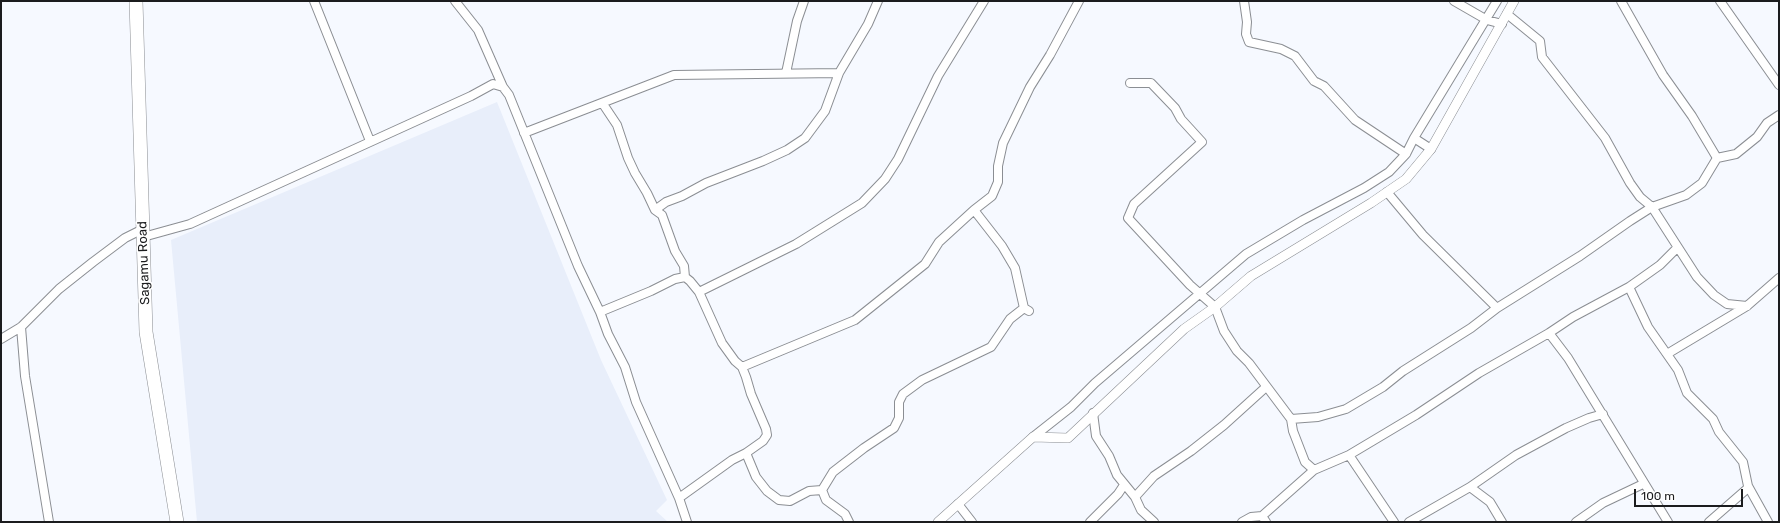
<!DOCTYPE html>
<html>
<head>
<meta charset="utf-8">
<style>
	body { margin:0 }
	#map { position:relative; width:1780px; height:523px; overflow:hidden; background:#f6f9ff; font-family:Rubik,sans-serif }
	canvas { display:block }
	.frame { position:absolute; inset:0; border:2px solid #1b1c1e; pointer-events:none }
	.scale { position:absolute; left:1634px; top:489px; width:109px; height:18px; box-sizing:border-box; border:2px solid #1b1c1e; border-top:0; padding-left:5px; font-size:12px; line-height:14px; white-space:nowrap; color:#1b1c1e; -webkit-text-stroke:3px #fff; paint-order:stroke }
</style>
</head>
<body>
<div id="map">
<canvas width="1780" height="523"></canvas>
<div class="frame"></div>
<div class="scale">100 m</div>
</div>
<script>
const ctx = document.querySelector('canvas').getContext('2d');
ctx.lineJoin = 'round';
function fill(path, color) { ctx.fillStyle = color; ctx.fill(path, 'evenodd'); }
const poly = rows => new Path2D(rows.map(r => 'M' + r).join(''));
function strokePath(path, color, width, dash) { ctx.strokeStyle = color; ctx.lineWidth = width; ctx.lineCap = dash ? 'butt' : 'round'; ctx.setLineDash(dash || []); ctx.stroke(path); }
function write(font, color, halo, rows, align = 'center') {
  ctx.font = font + ' Rubik,sans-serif'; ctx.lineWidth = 3; ctx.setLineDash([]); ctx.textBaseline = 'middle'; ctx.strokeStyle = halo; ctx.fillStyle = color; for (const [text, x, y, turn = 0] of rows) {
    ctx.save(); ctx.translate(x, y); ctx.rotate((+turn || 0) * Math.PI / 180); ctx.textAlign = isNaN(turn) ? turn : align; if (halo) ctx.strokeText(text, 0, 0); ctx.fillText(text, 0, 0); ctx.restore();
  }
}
fill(poly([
	[497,102,601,360,667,500,656,511,668,522,197,522,171,240]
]), '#e8eefa');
const minor = poly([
	[314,1,370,141],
	[455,1,478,30,503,87,509,95,578,266,600,312,608,334,625,367,636,402,679,498,687,522],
	[1244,1,1247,22,1246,34,1249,42,1281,49,1295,56,1314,81,1324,86,1355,120,1406,154,1414,138],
	[1454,1,1487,20,1502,24],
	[1621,1,1663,75,1692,116,1717,158],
	[1720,1,1779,85],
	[1507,14,1540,41,1542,57,1605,138,1630,183,1640,197,1652,207,1697,277,1714,295,1727,304,1747,306],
	[786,73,797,21,804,1],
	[1130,83,1151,83,1175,108,1181,119,1202,142,1134,204,1128,218,1190,285,1215,307,1224,331,1237,351,1249,363,1291,419,1293,431,1305,462,1314,470,1349,455,1394,522],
	[603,104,617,125,628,158,635,173,647,193,655,210,662,215,675,251,684,266,685,277],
	[524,133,674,75,839,73],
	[1431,149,1414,138,1497,1],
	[1387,192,1423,235,1497,308],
	[655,210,666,202,682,196,706,183,763,161,787,150,805,138,825,111,839,73,868,24,878,1],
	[974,210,1002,246,1015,268,1024,308,1029,311],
	[143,237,190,224,471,96,493,84,503,87],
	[1629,287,1648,327,1678,370,1687,393,1713,419,1719,432,1743,462,1748,486,1768,522],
	[699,292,796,244,862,203,885,179,898,159,938,76,984,1],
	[600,312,651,291,675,279,685,277,690,281,699,292,722,343,735,361,742,367,746,377,751,394,766,429,767,435,763,441,746,453,732,460,679,498],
	[21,327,25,376,49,522],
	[1549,333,1568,358,1668,522],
	[1,339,21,327,59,289,93,262,125,238,143,229],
	[1667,354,1747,306,1779,278],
	[742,367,855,320,925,264,939,242,974,210,992,196,998,182,998,166,1003,143,1030,87,1050,55,1079,1],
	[1093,413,1096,436,1109,456,1117,475,1135,497,1141,510,1154,522],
	[1291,419,1318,417,1346,409,1383,387,1403,371,1471,328,1497,308,1580,256,1630,221,1652,207,1686,195,1702,183,1717,158,1736,154,1757,137,1767,123,1779,115],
	[1033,437,1071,407,1095,383,1246,254,1303,220,1364,188,1389,172,1406,154],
	[746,453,756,477,767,491,779,500,790,501,809,491,822,490],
	[1349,455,1416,415,1479,373,1549,333,1573,317,1629,287,1660,265,1677,248],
	[1470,487,1490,502,1502,522],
	[1135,497,1154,476,1191,451,1224,425,1266,387],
	[958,504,972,522],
	[1262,516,1314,470],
	[849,522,845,514,826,500,822,490,833,472,864,448,894,428,899,418,899,402,903,394,922,380,991,347,1010,319,1024,308],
	[1090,522,1118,494,1124,485],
	[1242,522,1251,517,1262,516,1266,522],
	[1409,522,1470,487,1516,455,1566,428,1589,418,1603,414],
	[1576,522,1603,503,1643,484],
	[1709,522,1748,488]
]);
const tertiary = poly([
	[938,522,1033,437,1068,438,1184,329,1215,307,1251,276,1371,203,1406,179,1431,149,1514,1]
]);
const trunk = poly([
	[136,1,146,332,177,522]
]);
strokePath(minor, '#8b8e93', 10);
strokePath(tertiary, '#8b8e93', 10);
strokePath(trunk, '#8b8e93', 14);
strokePath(minor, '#fff', 8);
strokePath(tertiary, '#fff', 9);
strokePath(trunk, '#fff', 13);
write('13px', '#1b1c1e', '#fff', [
	["Sagamu Road",144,263,-92]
]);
</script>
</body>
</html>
